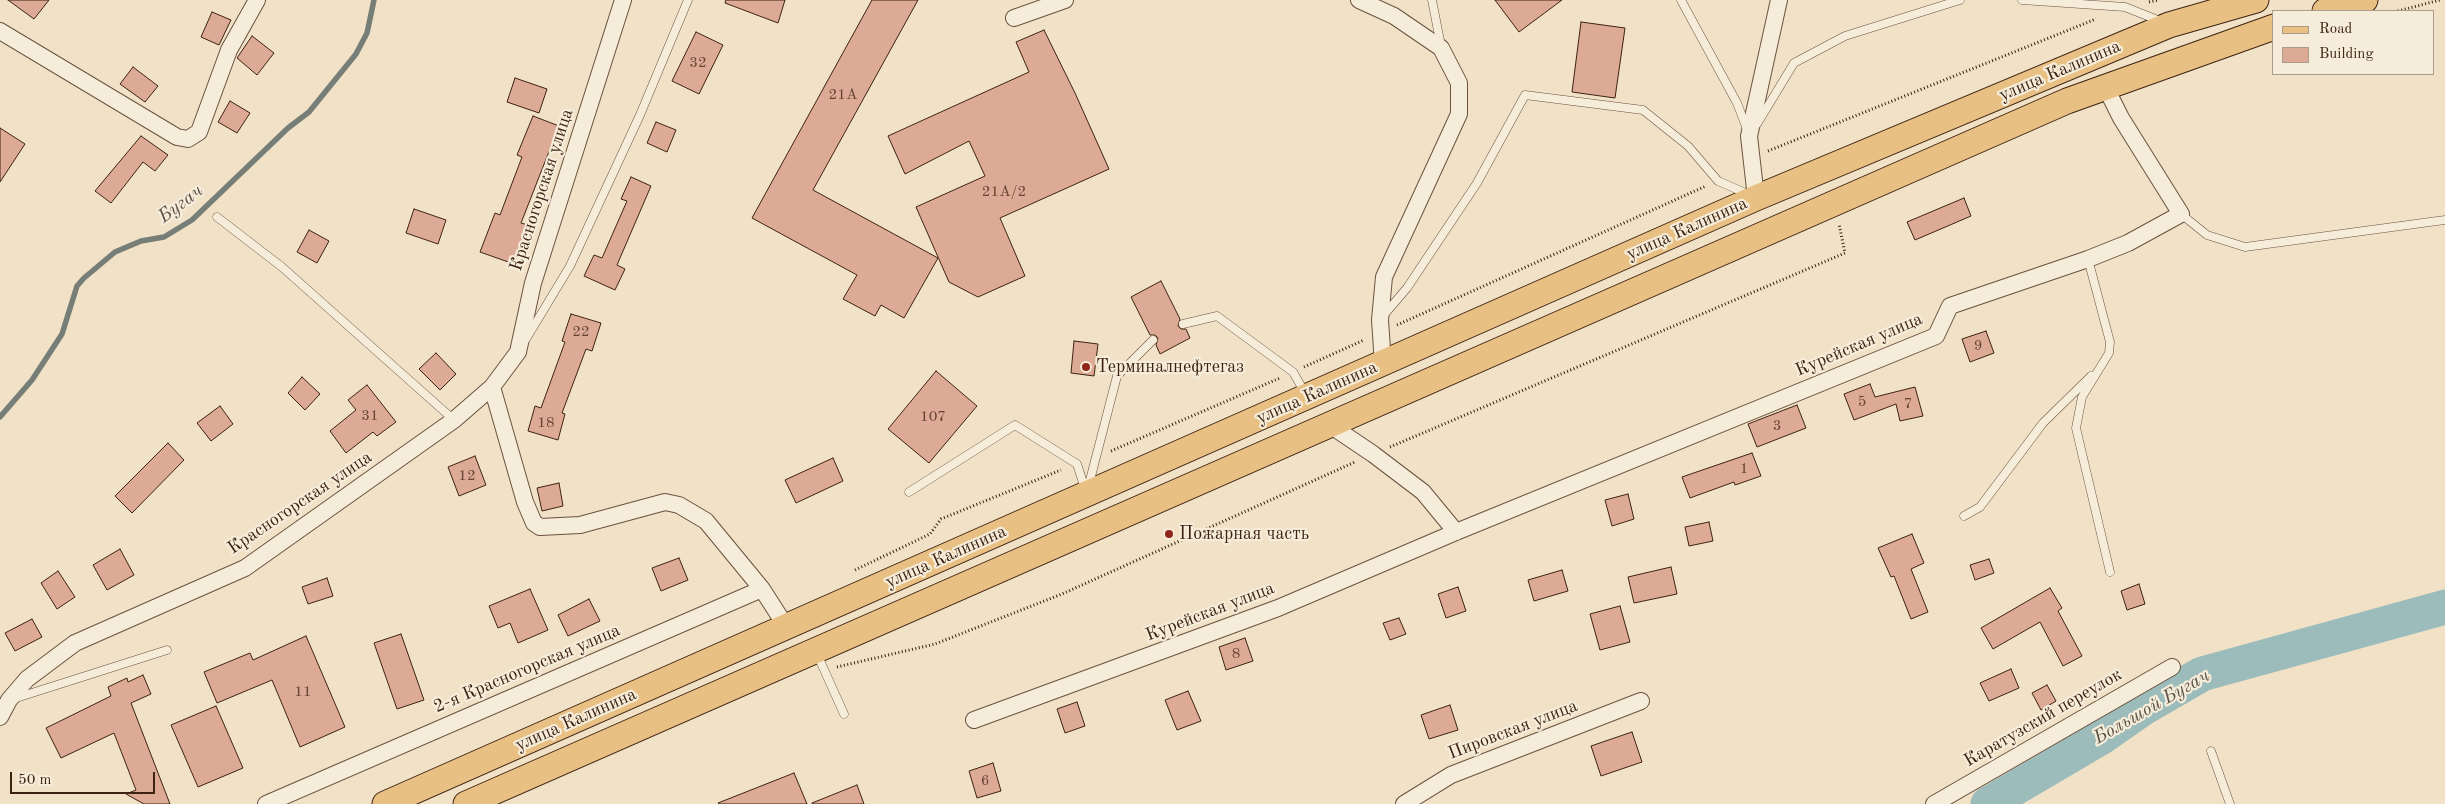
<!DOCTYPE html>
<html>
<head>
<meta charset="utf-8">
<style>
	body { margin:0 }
	#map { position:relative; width:2445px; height:804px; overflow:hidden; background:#f1e1c6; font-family:"Old Standard TT",serif }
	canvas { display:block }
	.legend { position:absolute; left:2272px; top:10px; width:162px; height:65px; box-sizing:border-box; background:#f6ecda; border:1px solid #ac9b8a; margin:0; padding:6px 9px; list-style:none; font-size:15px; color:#3d2212 }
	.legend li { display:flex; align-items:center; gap:10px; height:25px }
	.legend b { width:25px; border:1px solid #ac9b8a }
	.scale { position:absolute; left:10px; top:772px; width:145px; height:22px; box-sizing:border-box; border:2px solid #3d2212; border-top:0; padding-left:6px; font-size:15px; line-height:18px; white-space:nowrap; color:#3d2212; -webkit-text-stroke:4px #f6ecda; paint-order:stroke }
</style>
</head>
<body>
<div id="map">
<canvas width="2445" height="804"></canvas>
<ul class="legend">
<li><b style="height:6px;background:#e8c083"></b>Road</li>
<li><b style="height:14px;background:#ddaa95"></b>Building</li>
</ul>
<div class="scale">50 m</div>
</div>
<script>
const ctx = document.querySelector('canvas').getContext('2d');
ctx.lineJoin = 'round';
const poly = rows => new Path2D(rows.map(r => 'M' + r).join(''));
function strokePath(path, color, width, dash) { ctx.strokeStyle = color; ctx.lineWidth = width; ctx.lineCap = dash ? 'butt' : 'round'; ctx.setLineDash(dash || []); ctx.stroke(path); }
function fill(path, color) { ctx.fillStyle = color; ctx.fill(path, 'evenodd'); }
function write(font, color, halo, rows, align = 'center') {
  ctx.font = font + ' "Old Standard TT",serif'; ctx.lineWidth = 4.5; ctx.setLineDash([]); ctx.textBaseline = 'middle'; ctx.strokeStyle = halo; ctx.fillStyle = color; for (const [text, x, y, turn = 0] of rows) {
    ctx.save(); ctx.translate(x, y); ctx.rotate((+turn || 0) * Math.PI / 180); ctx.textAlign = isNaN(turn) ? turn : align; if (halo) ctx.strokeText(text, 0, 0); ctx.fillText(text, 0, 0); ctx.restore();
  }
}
strokePath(poly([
	[0,417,32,380,62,334,77,286,84,278,115,252,141,241,164,237,192,220,288,128,309,112,356,54,367,33,374,0]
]), '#767e77', 5.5);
strokePath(poly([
	[1988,804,2102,737,2145,707,2202,674,2445,607]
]), '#9cbcbb', 35);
const building = poly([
	[8,0,49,0,34,19,8,0],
	[726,0,785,0,778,23,725,3,726,0],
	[872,0,918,0,813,190,938,258,904,318,881,305,875,316,843,299,857,275,752,218,872,0],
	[1495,0,1562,0,1519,32,1495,0],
	[212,12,231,20,219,45,201,37,212,12],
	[1581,22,1625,28,1615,98,1572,92,1581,22],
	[1044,30,1075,93,1109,169,1000,218,1025,276,978,297,949,282,916,207,985,176,969,141,905,174,888,136,1029,72,1016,42,1044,30],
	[696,32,723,45,699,94,672,81,696,32],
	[252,36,274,53,257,75,237,58,252,36],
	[133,67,158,86,145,102,120,84,133,67],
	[515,78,547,89,539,113,507,102,515,78],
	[230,101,250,113,237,133,218,122,230,101],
	[533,116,559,126,521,223,528,225,514,264,480,252,495,213,500,215,522,157,517,155,533,116],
	[656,122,676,130,667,152,647,143,656,122],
	[0,128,25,144,0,182,0,128],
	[141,136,168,155,155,171,143,162,111,203,95,191,141,136],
	[631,177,651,186,617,265,625,269,615,290,584,276,594,255,602,258,627,201,621,199,631,177],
	[1964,198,1971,216,1915,240,1907,222,1964,198],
	[414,209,446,220,438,244,406,233,414,209],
	[309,230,329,241,317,263,297,252,309,230],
	[1161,281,1180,319,1178,326,1181,329,1186,329,1190,338,1160,354,1156,345,1158,338,1155,335,1150,335,1131,297,1161,281],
	[571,314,601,323,592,351,586,349,562,413,565,414,558,440,528,431,535,406,541,408,565,342,562,341,571,314],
	[1986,331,1994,353,1970,362,1962,339,1986,331],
	[1074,341,1098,344,1094,376,1071,373,1074,341],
	[436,353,456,374,440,390,419,369,436,353],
	[936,371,977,406,929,463,888,429,936,371],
	[302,377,320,394,305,410,288,393,302,377],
	[1870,384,1875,397,1915,387,1923,416,1900,421,1896,404,1854,420,1844,394,1870,384],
	[367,385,396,422,377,436,373,432,346,453,330,431,356,410,348,400,367,385],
	[1797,405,1806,428,1757,447,1748,424,1797,405],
	[220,406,233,424,211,441,197,423,220,406],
	[168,443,184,460,132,513,115,496,168,443],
	[1752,453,1761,476,1735,485,1734,482,1690,498,1682,477,1752,453],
	[475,456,486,485,459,496,448,467,475,456],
	[833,458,843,481,796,503,785,480,833,458],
	[559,483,563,506,542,511,537,488,559,483],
	[1628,494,1634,519,1612,526,1605,500,1628,494],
	[1709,522,1713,541,1689,546,1685,527,1709,522],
	[1912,534,1924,563,1911,569,1928,612,1911,619,1894,576,1891,577,1878,548,1912,534],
	[120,549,134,575,107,590,93,565,120,549],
	[679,558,688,580,661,591,652,568,679,558],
	[1989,559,1994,573,1975,580,1970,565,1989,559],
	[1671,567,1677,594,1634,603,1628,577,1671,567],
	[1562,570,1568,591,1534,601,1528,580,1562,570],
	[58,571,75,597,57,609,41,583,58,571],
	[327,578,333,596,308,604,302,587,327,578],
	[2139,584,2145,604,2127,610,2121,591,2139,584],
	[1458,587,1466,611,1446,618,1438,594,1458,587],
	[2050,588,2062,608,2058,611,2082,656,2063,666,2040,622,1993,649,1981,628,2050,588],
	[530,589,548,630,518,643,510,623,498,628,489,606,530,589],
	[589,599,600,621,568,636,558,615,589,599],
	[1620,606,1630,642,1600,650,1590,614,1620,606],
	[1399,618,1406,634,1390,640,1383,623,1399,618],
	[32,619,42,637,15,651,5,633,32,619],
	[401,634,424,700,397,709,374,643,401,634],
	[306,636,345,727,300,747,272,680,217,703,204,672,250,653,253,660,306,636],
	[1245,638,1253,661,1226,670,1219,647,1245,638],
	[2011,669,2019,688,1989,701,1980,683,2011,669],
	[143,675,151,694,131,703,170,804,144,804,126,794,136,790,114,733,61,758,46,728,111,696,108,687,127,678,128,682,143,675],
	[2047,685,2056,701,2041,710,2032,693,2047,685],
	[1188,691,1201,721,1177,730,1165,700,1188,691],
	[1077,702,1085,726,1065,733,1057,709,1077,702],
	[1450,705,1458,730,1429,739,1421,715,1450,705],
	[216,706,243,768,198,787,171,725,216,706],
	[1632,732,1642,762,1601,776,1591,746,1632,732],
	[993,763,1001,791,977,798,969,771,993,763],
	[794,773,807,804,719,804,718,803,794,773],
	[857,785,864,804,812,804,812,803,857,785]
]);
fill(building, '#ddaa95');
strokePath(building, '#3d2212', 1);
const lane = poly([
	[1432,0,1441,46],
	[1681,0,1737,103,1747,129],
	[2022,0,2125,7,2160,21],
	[1757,124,1794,63,1845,36,1960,0],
	[2181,214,2207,235,2245,247,2445,220],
	[217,217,282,267,454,420],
	[2088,259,2110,342,2109,353,2082,397,2076,428,2110,572],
	[1383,316,1407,288,1477,183,1525,95,1643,110,1688,146,1718,181,1750,195],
	[1183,324,1217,316,1293,372,1305,393],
	[526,339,570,266,640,115,688,0],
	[1088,488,1117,376,1153,340],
	[909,492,1015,425,1077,464,1086,492],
	[1964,516,1980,507,2043,423,2091,376],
	[817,654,844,714],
	[13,699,167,650],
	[2211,751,2230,804]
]);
const street = poly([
	[1359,0,1394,16,1441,48,1459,83,1459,114,1384,277,1380,320,1383,364],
	[1014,18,1065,0],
	[0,31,177,137,188,139,199,132,229,50,257,0],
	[1756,198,1749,136,1779,0],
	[492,387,525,502,534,523,540,527,580,525,665,502,679,505,706,521,762,589],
	[1330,425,1373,454,1423,492,1456,532],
	[0,717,9,700,27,679,75,643,245,568,454,420,492,387,518,352,533,283,623,0],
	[974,720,1278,608,1456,532,1936,336,1950,306,2088,259,2128,243,2181,214,2121,118,2106,88],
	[266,804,762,589,787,628],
	[1404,804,1451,775,1641,701],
	[1934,804,2172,667]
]);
const primary = poly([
	[2325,11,2365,0],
	[385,804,1756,198,2169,25,2256,0],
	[466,804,2067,101,2274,27]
]);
strokePath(lane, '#6a523f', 9);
strokePath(street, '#6a523f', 18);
strokePath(primary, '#3d2212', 27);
strokePath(poly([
	[2149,2,2159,0],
	[2398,11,2440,0],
	[1768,151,2096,19],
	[1397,325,1706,186],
	[1304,367,1364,340],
	[1390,447,1845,253,1839,224],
	[1111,451,1280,378],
	[855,570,930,534,941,519,1061,470],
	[837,667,935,644,1062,594,1355,462]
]), '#3d2212', 3, [1, 2.5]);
strokePath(lane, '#f6ecda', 8);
strokePath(street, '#f6ecda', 16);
strokePath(primary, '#e8c083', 25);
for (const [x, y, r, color] of [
	[1086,367,5,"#8f2418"],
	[1169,534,5,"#8f2418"]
]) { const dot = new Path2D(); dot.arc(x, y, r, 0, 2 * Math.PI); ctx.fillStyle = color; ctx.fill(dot); strokePath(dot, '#f6ecda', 2); }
write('15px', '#654433', null, [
	["32",698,63],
	["21А",843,95],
	["21А/2",1004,192],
	["22",581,332],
	["9",1978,346],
	["5",1862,402],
	["7",1908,404],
	["31",370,416],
	["107",933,417],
	["18",546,423],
	["3",1777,426],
	["1",1744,469],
	["12",467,476],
	["8",1236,654],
	["11",303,692],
	["6",985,781]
]);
write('18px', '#3d2212', '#f6ecda', [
	["улица Калинина",2060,71,-23],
	["Красногорская улица",542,190,-72],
	["улица Калинина",1687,229,-24],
	["Курейская улица",1859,345,-23],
	["улица Калинина",1317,393,-24],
	["Красногорская улица",300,503,-34],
	["улица Калинина",946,557,-24],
	["Курейская улица",1210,612,-21],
	["2-я Красногорская улица",527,669,-23],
	["Каратузский переулок",2043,718,-30],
	["улица Калинина",576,720,-24],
	["Пировская улица",1513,730,-21]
]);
write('18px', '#3d2212', '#f6ecda', [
	["Терминалнефтегаз",1096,367],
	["Пожарная часть",1179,534]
], 'left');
write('italic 19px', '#5a5045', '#f6ecda', [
	["Бугач",181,204,-37],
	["Большой Бугач",2152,707,-30]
]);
</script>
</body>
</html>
